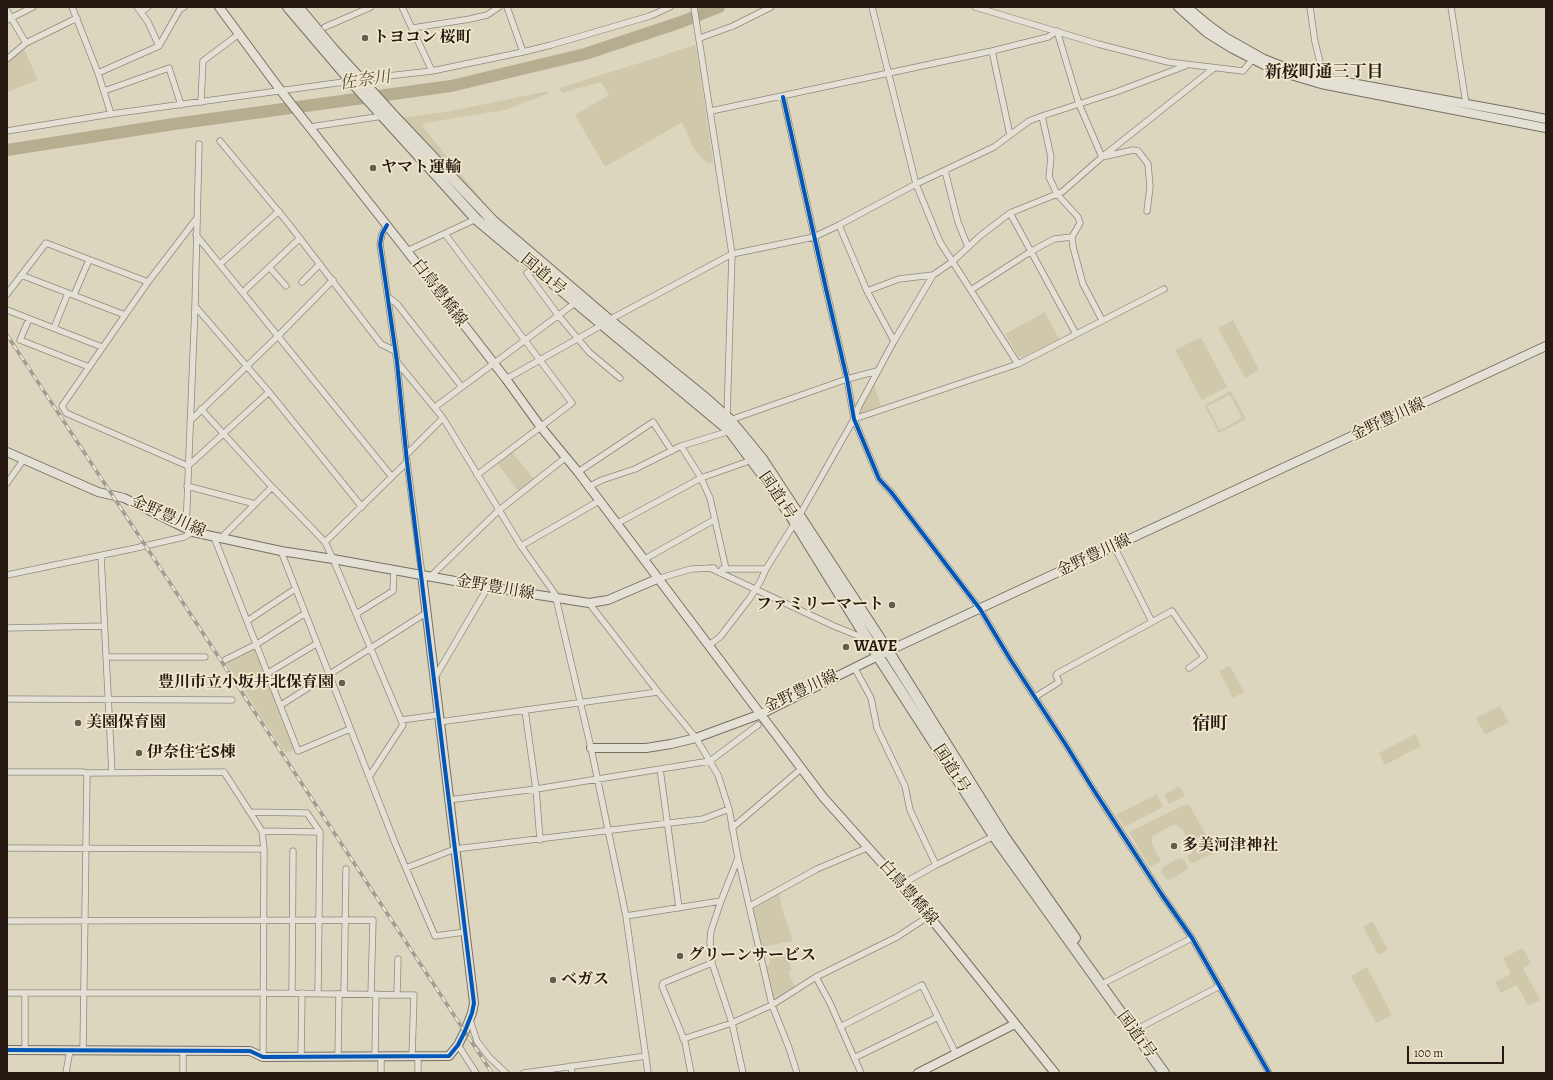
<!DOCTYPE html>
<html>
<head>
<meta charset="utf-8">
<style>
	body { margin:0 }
	#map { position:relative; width:1553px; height:1080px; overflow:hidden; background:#dcd6bf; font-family:Alegreya,serif }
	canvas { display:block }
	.frame { position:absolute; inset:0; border:8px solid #271a13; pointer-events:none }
	.scale { position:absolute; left:1407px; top:1046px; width:97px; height:18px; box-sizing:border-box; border:2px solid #271a13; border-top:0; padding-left:5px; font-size:12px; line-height:14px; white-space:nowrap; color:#271a13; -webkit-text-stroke:3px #f0e9ce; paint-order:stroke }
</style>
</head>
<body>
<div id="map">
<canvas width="1553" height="1080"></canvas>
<div class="frame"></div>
<div class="scale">100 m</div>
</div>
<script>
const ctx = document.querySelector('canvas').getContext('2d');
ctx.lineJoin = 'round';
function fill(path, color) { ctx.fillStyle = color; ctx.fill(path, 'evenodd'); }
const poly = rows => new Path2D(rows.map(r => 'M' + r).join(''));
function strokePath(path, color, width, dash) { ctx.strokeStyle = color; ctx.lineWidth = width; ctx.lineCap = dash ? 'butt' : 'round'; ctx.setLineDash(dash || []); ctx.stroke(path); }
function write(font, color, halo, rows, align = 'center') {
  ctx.font = font + ' Alegreya,"Noto Serif JP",serif'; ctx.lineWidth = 3.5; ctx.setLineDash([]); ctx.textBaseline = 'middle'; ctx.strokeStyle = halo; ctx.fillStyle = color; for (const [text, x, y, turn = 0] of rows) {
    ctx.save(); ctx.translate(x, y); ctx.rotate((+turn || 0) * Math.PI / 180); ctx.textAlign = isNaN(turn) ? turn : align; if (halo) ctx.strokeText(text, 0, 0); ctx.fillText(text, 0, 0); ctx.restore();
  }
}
fill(poly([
	[694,45,696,46,713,162,709,163,705,161,694,149,682,122,605,167,575,115,609,95,601,82,562,93,559,88,646,61],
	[23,47,38,80,7,92,7,61],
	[548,91,549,93,505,110,425,123,423,125,423,127,493,213,491,215,401,118,451,111],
	[1045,312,1059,339,1023,357,1019,357,1005,334],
	[1233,320,1259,370,1245,378,1218,328],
	[1201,337,1227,387,1202,400,1175,350],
	[874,385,881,406,861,413,860,412],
	[1231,391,1246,419,1219,433,1204,405],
	[1230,395,1242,418,1220,430,1207,406],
	[512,452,535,480,519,492,497,463],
	[254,647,257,648,295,747,294,750,285,753,226,662],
	[1230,666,1244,692,1233,698,1219,671],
	[1500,706,1509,722,1485,735,1476,718],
	[1415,734,1421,746,1385,765,1379,753],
	[1179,786,1185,796,1169,804,1164,795],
	[1157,794,1163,807,1124,827,1116,815],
	[1186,804,1190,806,1215,852,1193,863,1190,863,1187,856,1192,853,1192,849,1183,830,1177,825,1173,825,1152,836,1152,844,1161,861,1150,867,1129,832],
	[1179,858,1185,860,1188,869,1170,880,1166,879,1161,872,1163,867],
	[779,893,782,909,793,941,762,947,753,908,754,905],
	[1373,922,1388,950,1378,955,1363,926],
	[1523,948,1531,963,1523,968,1540,1000,1528,1006,1517,985,1501,993,1495,982,1511,974,1503,958],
	[788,954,791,970,788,972,796,989,775,1000,773,999,771,991,766,966,770,964,769,959],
	[1367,967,1392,1015,1376,1023,1351,976]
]), '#d0c8aa');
strokePath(poly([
	[7,150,174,124,451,86,585,54,681,22,719,7]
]), '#b6ad91', 12);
const street = poly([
	[72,7,98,73,111,114],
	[137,7,148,22,159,46],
	[402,7,432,71],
	[507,7,523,52],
	[694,7,732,254,727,417],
	[872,7,916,184,940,242,1018,364],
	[975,7,1098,44,1168,62,1243,71,1252,60],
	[1310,7,1315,42,1324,78],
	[1451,7,1466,104],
	[7,11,26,43],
	[141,12,148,7],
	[7,20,33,7],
	[325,27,371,7],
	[413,28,470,19,487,15,499,7],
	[1057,31,1079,104,1102,157,1133,150,1138,151,1148,164,1150,187,1147,211],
	[700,38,733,26,771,7],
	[992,51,1010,135],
	[7,59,26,43,77,18],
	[98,73,159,46,180,9,184,7],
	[361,79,432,71,523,52,551,45,650,16,670,7],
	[104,91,169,68,181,105],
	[783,97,826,289,847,379,854,419,879,479,891,492,980,609,1010,659,1066,745,1093,789,1162,895,1192,938,1269,1073],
	[201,102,203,61,239,34],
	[711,111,992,51,1048,37,1057,31],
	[1042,116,1051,157,1049,177,1057,194,1078,217,1080,223,1072,237,1073,247,1083,284,1102,320],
	[310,127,383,116],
	[7,131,111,114,351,81],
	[220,141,288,223,381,344,395,351],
	[945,171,958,222,968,247],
	[1010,213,1076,334],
	[197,218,148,282,62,406,66,413,188,466,269,392,362,507],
	[387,225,382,234,380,244,397,362,407,462,422,575],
	[839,225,867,291,894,341],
	[445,234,572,403,477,475],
	[196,235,392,477],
	[407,251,476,219],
	[220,264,279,211],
	[269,267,286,286],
	[527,273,558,315,589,352,620,378],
	[21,275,125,315],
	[302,282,320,264],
	[971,290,1030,252,1054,239,1072,237],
	[867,291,899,279,933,275],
	[243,292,300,238],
	[7,294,46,243,148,282],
	[74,295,89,260],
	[388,297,397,304,462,387],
	[195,306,269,392],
	[7,310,102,347],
	[29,319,20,340,89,367],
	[609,320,732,254,814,237,839,225,916,184,994,147,1029,121,1042,116,1116,92,1185,66],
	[54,328,68,293],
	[397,362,443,418,521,546,555,594,591,748,626,916,648,1073],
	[506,379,602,325],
	[435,407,575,303],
	[201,409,272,487,325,542,333,559,403,725,369,777],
	[854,419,1018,364,1164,289],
	[730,420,847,379,877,371],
	[190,421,278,336,333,280],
	[681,446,701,478,710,498,726,569],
	[407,454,443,418],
	[578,472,653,422,672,451],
	[7,483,24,459],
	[187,486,255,504],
	[588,487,602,480,635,469,681,446,730,431],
	[616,524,701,478,752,460],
	[186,529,195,306,199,144],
	[214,537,298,751,350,729],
	[220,539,272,487],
	[325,542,407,462],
	[521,546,599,501],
	[1114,546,1152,622,1172,611,1204,657,1189,668],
	[281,551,395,843,435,936,465,932],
	[101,556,112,773],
	[643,560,714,520],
	[710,568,834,626,866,639],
	[722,569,766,569],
	[7,575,136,548,184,537,193,532],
	[430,577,498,511,565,458],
	[657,579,691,569,714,568],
	[589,603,658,692,696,738,718,775,729,809,738,858,772,1005,789,1048,797,1073],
	[356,614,393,591,394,570],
	[247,621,295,589],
	[7,628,104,626],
	[709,645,720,637,750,598,760,582,766,569,799,516,854,419,859,406,894,341,933,275,952,262,980,236,1010,213,1062,192,1102,157,1214,68],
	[106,657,205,657],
	[225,660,257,644,304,614],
	[854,667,871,698,877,728,905,786,910,810,936,865],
	[268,673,316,644],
	[434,679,488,587],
	[1035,697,1059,682,1056,675,1058,673,1152,622],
	[7,699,232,700],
	[281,705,426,613],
	[525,710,536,789,540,840],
	[401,720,438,715],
	[439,722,658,692],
	[660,769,679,908],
	[7,772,82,772,87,773,224,772,262,831,264,849,263,1057],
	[448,800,536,789,710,761,758,725],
	[250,812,307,813,320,832,318,993],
	[732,828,802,768],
	[262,831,320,832],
	[7,848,264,849],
	[738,858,721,901,711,931,710,942,712,963,732,1023,743,1073],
	[406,868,455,849,703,819,729,809],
	[902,884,936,865,994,836],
	[750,906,817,869,869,847],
	[626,916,721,901],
	[7,921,373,920,371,994],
	[816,977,830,1003,861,1073],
	[1106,982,1192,938],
	[7,993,263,993,414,995,412,1056],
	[25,993,25,1050],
	[292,993,293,851],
	[344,994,346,869],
	[397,994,398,959],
	[470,1020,477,1041,489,1057,506,1073],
	[840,1027,922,985,956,1054],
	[1139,1028,1220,986],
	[683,1039,732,1023,772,1005,816,977,897,937,929,916],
	[458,1045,476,1073],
	[83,1050,87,773],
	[418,1056,418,1073],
	[301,1057,302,993],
	[338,1057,339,994],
	[375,1057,376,994],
	[854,1058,938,1017],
	[571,1066,572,1073],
	[66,1073,70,1050],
	[183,1073,183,1050],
	[381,1073,381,1057],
	[524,1073,646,1056],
	[691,1073,685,1042,662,986,663,983,712,963]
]);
const secondary = poly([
	[219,7,281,91,407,251,506,379,540,426,578,472,823,797,929,916,1055,1073],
	[1178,7,1207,33,1233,49,1274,70,1321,84,1546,128],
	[1187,7,1210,26,1225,37,1264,59,1289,69,1324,78,1511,112,1546,119],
	[7,452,98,492,124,498,193,532,281,551,333,559,488,587,589,603,608,600,657,579],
	[591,748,646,748,671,744,696,738,761,714,888,651,1546,346],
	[7,1050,250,1051,263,1057,449,1056,458,1045,465,1031,472,1013,474,1003,422,575],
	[918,1073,1015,1024]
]);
const highway = poly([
	[288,7,351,81,476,219,730,431,765,478,795,522,878,656,994,836,1164,1073],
	[298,7,332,48,394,116,493,221,609,320,705,398,730,420,762,459,888,651,1003,835,1075,938]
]);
strokePath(street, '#8e897b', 7);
strokePath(secondary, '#757064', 10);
strokePath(highway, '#757064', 12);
strokePath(street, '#e4e0d5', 5.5);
strokePath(secondary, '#e4e0d5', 8);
strokePath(highway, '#dfdbce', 10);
const rail = poly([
	[7,335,492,1073]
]);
strokePath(rail, '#a19d94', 3.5);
strokePath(rail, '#f0e9ce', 2, [6]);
strokePath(poly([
	[783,97,826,289,847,379,854,419,879,479,891,492,980,609,1010,659,1066,745,1093,789,1162,895,1192,938,1269,1073],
	[7,1050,250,1051,263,1057,449,1056,458,1045,465,1031,472,1013,474,1003,407,462,397,362,380,244,382,234,387,225]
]), '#0057b8', 4);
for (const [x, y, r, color] of [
	[365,38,4,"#665c4f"],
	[373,168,4,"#665c4f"],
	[892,605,4,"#665c4f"],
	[846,647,4,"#665c4f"],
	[342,683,4,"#665c4f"],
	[78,723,4,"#665c4f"],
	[139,753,4,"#665c4f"],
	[1174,846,4,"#665c4f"],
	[680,956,4,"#665c4f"],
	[553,980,4,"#665c4f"]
]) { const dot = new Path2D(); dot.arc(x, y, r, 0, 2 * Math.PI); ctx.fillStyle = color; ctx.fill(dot); strokePath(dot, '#f0e9ce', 1.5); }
write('bold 16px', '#271a13', '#f0e9ce', [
	["トヨコン 桜町",373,38],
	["ヤマト運輸",381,168],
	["ファミリーマート",884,605,"right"],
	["WAVE",854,647],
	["豊川市立小坂井北保育園",334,683,"right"],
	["美園保育園",86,723],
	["伊奈住宅S棟",147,753],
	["多美河津神社",1182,846],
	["グリーンサービス",688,956],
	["ベガス",561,980]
], 'left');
write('16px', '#271a13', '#f0e9ce', [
	["国道1号",543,275,40],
	["白鳥豊橋線",439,293,53],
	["金野豊川線",1388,420,-25],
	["国道1号",777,496,56],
	["金野豊川線",168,517,24],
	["金野豊川線",1094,556,-25],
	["金野豊川線",495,588,10],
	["金野豊川線",801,692,-25],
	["国道1号",951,769,57],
	["白鳥豊橋線",908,893,49],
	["国道1号",1136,1035,54]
]);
write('bold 17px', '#271a13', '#f0e9ce', [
	["新桜町通三丁目",1324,73]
]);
write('italic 17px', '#5a4e3d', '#f0e9ce', [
	["佐奈川",365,81,-8]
]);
write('bold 18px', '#271a13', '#f0e9ce', [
	["宿町",1210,725]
]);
</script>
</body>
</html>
